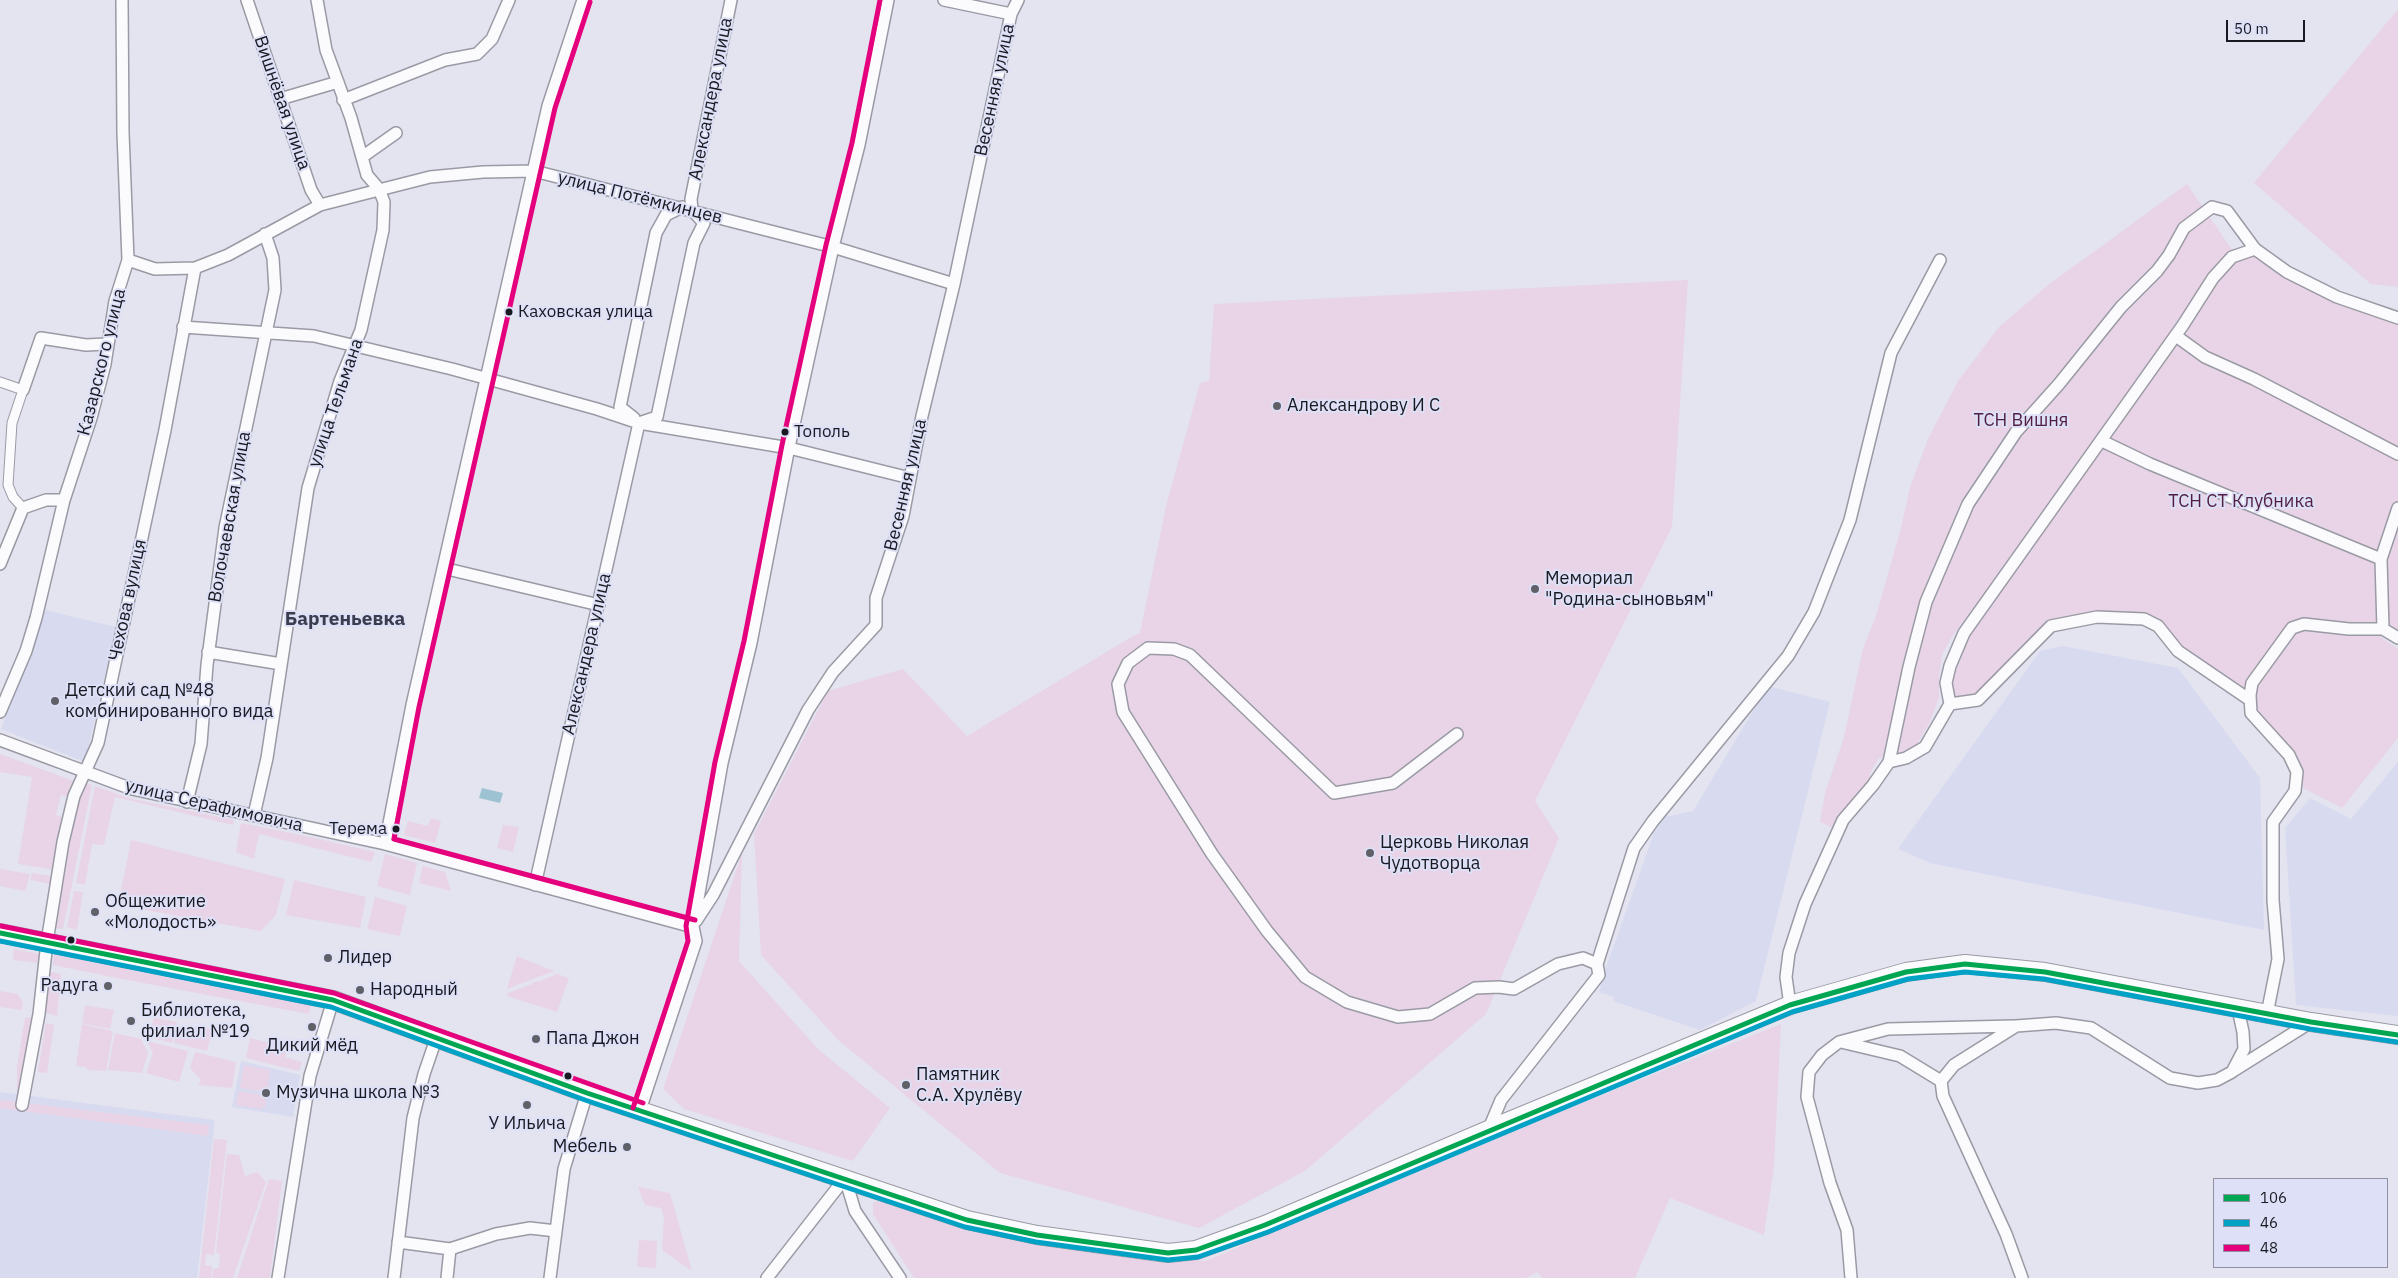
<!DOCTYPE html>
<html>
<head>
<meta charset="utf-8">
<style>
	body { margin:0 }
	#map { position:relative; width:2398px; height:1278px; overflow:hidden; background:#e3e4f0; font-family:"IBM Plex Sans",sans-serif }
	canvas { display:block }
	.legend { position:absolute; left:2213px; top:1178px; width:175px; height:90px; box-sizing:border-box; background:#dde0f6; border:1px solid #8f90a1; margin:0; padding:6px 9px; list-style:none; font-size:15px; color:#191921 }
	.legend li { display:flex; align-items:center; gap:10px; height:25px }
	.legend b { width:25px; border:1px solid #8f90a1 }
	.scale { position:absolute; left:2226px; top:20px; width:79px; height:22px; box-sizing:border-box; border:2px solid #191921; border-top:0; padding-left:6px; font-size:15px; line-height:18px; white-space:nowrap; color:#191921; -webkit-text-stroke:4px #dde0f6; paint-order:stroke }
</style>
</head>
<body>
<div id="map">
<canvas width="2398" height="1278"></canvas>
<ul class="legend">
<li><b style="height:6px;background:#00a651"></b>106</li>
<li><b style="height:6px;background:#01a2c5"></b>46</li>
<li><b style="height:6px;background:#e5007d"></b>48</li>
</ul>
<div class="scale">50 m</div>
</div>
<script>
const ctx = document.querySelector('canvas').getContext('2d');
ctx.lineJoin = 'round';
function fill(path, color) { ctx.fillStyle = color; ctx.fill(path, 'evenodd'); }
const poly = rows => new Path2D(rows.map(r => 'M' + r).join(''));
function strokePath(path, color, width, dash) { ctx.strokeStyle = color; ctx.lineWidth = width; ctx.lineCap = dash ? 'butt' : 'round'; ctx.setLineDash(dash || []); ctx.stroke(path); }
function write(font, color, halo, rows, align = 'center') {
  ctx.font = font + ' "IBM Plex Sans",sans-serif'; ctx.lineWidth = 4; ctx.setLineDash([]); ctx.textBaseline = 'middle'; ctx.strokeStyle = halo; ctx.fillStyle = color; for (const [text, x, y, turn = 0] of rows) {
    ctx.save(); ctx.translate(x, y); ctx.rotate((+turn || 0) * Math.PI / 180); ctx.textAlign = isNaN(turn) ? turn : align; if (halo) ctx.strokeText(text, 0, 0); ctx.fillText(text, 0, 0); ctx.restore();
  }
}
fill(poly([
	[45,610,116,627,85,762,1,729],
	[2063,646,2178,668,2260,778,2264,930,1930,863,1898,849,2040,651],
	[1768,686,1830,702,1756,1001,1700,1030,1613,1001,1614,997,1599,992,1602,979,1654,833,1665,817,1693,811],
	[2398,762,2398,1016,2296,1005,2285,828,2310,798,2351,819],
	[241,1061,300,1075,293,1117,232,1107],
	[0,1092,215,1120,197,1278,0,1278]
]), '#d8daf0');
fill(poly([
	[2398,9,2398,287,2371,284,2254,183],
	[2187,184,2233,251,2211,272,2015,559,1953,635,1942,655,1939,679,1939,698,1929,724,1915,747,1896,757,1879,758,1871,771,1868,787,1835,829,1820,822,1825,793,1844,737,1863,648,1876,616,1901,528,1910,487,1928,439,1958,381,1999,327,2048,285],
	[2253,255,2344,306,2398,324,2398,502,2377,552,2378,624,2382,638,2398,649,2398,738,2342,808,2303,788,2303,770,2291,751,2257,713,2145,616,2050,624,1977,696,1955,700,1951,684,1974,623,2206,293,2234,260],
	[1688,280,1672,527,1535,801,1559,838,1486,1014,1305,1171,1199,1228,1000,1173,838,1040,761,955,754,834,828,691,903,669,967,736,1133,636,1140,633,1166,506,1200,383,1209,381,1214,304],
	[2398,525,2398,631,2387,624,2385,556],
	[0,754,74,781,69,797,61,795,56,815,65,818,55,870,18,864,32,777,0,772],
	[82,782,92,785,63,929,52,928,59,874],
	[95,786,128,798,234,820,233,825,115,797,104,845,92,844,85,885,76,883],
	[431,818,441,821,435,843,404,835,408,821,428,826],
	[241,823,306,836,375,852,371,862,259,834,254,859,236,852],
	[503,825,519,827,513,852,497,848],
	[131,840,285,879,276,915,261,931,118,905],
	[742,853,739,961,818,1049,890,1108,853,1161,684,1109,663,1089],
	[385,854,417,863,410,895,377,886],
	[423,866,445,872,451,891,419,883],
	[0,869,30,874,25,891,0,886],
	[32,873,51,876,50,884,30,880],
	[294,880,366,897,360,928,286,915],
	[74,891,83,892,77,930,67,927],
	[375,897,407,906,400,936,367,929],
	[14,949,39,954,39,963,13,960],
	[54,954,311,1004,309,1014,117,978,53,965],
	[517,956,554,971,507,989],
	[46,971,61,974,57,1016,41,1012],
	[557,974,569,978,557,1012,507,996,508,993,532,984,533,982,540,981],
	[0,991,18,994,23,1003,22,1010,0,1007],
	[85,1005,114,1010,110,1029,82,1023],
	[25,1017,34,1018,22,1095,17,1094,17,1067],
	[154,1018,177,1022,172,1043,148,1037],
	[46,1023,54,1025,47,1073,38,1072],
	[82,1024,113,1031,106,1071,88,1070,86,1067,76,1066],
	[1781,1024,1774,1167,1764,1235,1670,1198,1635,1278,1542,1278,1537,1272,1526,1278,914,1278,873,1214,873,1202,884,1201,981,1232,1055,1247,1206,1261,1495,1137],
	[178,1026,212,1029,207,1051,174,1043],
	[115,1033,141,1039,148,1053,142,1073,108,1070],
	[250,1038,287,1047,285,1057,302,1062,299,1071,246,1058],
	[147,1041,188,1051,179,1082,146,1073,153,1053],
	[195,1052,236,1062,232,1088,198,1085,201,1080,190,1068],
	[244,1065,270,1070,267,1092,240,1088],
	[239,1091,266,1096,266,1107,263,1106,262,1109,236,1105],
	[0,1100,209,1125,208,1136,0,1108],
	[214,1139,227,1140,214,1255,206,1254,205,1265,212,1266,211,1278,199,1278],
	[227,1154,239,1155,245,1176,257,1172,266,1182,233,1278,212,1278,213,1269,219,1268,220,1255,216,1252],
	[269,1179,282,1181,270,1278,237,1278],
	[638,1187,670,1193,692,1271,662,1250,664,1218,661,1208,645,1205],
	[639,1240,657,1241,656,1268,637,1267]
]), '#e8d4e6');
fill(poly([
	[482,788,503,793,500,803,479,798]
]), '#9dc2d1');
const pedestrian = poly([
	[0,382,23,390,12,423,8,485,13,497,23,508]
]);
const minor = poly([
	[247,0,311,190,320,205],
	[944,0,1011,14],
	[280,99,338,82],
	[343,100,445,60,477,54,492,39,509,0],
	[362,157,396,133],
	[128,260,155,269,195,268,228,255,320,205,430,177,483,172,534,171,833,247,954,284],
	[183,327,314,336,452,369,597,409,639,423,789,448,910,478],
	[2176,336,2205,357,2254,379,2398,454],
	[23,390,41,338,86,345,106,344],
	[634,418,620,407,656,233,666,215,682,207],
	[2102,441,2150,464,2381,559],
	[0,564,23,508,46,500,64,500],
	[443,568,599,605],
	[2383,629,2398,638],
	[208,652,281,664],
	[1950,704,1978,700,2051,626,2097,617,2144,619,2158,626,2178,651,2250,700],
	[0,712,26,651,36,618,64,500,91,418,105,364,115,301,128,260,123,133,122,0],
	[1457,734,1393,783,1334,793,1190,655,1174,649,1148,648,1128,663,1118,684,1123,712,1212,854,1267,931,1305,977,1347,1002,1398,1017,1430,1014,1475,988,1499,987,1514,989,1558,964,1583,958,1597,964,1599,975,1501,1100,1488,1131],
	[0,740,132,789,385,844,693,927],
	[1889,762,1909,667,1926,602,1968,504,2016,432,2059,384,2121,307,2157,271,2169,255,2184,228,2212,207,2227,211,2255,249],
	[187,802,201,744,207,665,225,528,275,290,273,258,265,234],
	[254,815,267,758,308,488,340,381,361,330,383,230,384,202,379,189,367,175,351,118,326,50,317,0],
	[385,844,412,705,548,106,583,0],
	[535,885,639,423,657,417,694,243,704,223,692,210,691,199,731,0],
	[696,921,713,895,808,710,833,672,876,625,876,598,903,516,922,416,954,284,1011,14,1018,0],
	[1597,964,1634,848,1653,821,1788,656,1814,612,1850,520,1891,353,1940,260],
	[1790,1005,1786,977,1789,953,1805,904,1843,820,1873,785,1889,762,1906,758,1925,747,1950,704,1946,683,1950,666,1964,633,2183,325,2213,278,2232,257,2255,249,2287,272,2337,297,2398,318],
	[2267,1014,2278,959,2273,900,2273,822,2295,791,2297,772,2289,755,2251,713,2250,695,2252,683,2292,628,2304,624,2349,629,2383,629,2381,559,2398,508],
	[1841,1042,1900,1056,1941,1081],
	[2233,1071,2311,1022],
	[22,1105,39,1014,47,942,63,842,74,796,98,743,165,430,195,268],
	[640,1110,696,941,693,927,722,763,751,643,789,447,833,247,859,145,888,0],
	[845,1178,855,1211,900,1278],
	[398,1242,450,1249,447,1278],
	[450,1249,496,1234,530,1228,556,1231],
	[278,1278,310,1076,333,1000],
	[394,1278,413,1118,424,1074,437,1036],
	[550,1278,564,1169,587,1093],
	[767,1278,845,1178],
	[1851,1278,1847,1230,1830,1183,1807,1097,1809,1072,1822,1055,1839,1042,1888,1029,2014,1026],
	[2022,1278,2006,1234,1943,1096,1941,1081,1954,1065,2016,1026,2056,1023,2091,1028,2170,1078,2198,1083,2217,1080,2232,1072,2244,1049,2243,1032,2238,1009]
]);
const primary = poly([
	[0,933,333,1000,587,1093,967,1220,1037,1235,1168,1253,1196,1250,1265,1225,1507,1122,1790,1005,1906,972,1965,964,2045,972,2311,1022,2398,1035]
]);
strokePath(pedestrian, '#999aa4', 11);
strokePath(minor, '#999aa4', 14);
strokePath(primary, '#999aa4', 20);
strokePath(pedestrian, '#fbfbfd', 9);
strokePath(minor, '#fbfbfd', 11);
strokePath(primary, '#fbfbfd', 18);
strokePath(poly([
	[0,933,333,1000,587,1093,967,1220,1037,1235,1168,1253,1196,1250,1265,1225,1790,1005,1906,972,1965,964,2045,972,2311,1022,2398,1035]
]), '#00a651', 5);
strokePath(poly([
	[0,941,331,1007,585,1100,965,1227,1036,1242,1168,1260,1198,1257,1268,1232,1792,1012,1908,979,1965,972,2044,979,2310,1029,2397,1042]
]), '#01a2c5', 5);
strokePath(poly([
	[590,2,555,108,419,707,394,839,695,920],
	[1,926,334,993,643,1103],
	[633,1108,688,941,686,926,715,762,744,641,782,445,826,245,852,143,880,0]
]), '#e5007d', 5);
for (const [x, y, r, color] of [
	[509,312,4.5,"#191921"],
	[1277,406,5,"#606069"],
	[785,432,4.5,"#191921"],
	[1535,589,5,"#606069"],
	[55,701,5,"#606069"],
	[396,829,4.5,"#191921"],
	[1370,853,5,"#606069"],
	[95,912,5,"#606069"],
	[71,940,4.5,"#191921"],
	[328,958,5,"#606069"],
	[108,986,5,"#606069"],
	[360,990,5,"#606069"],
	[131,1021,5,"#606069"],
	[312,1027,5,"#606069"],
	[536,1039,5,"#606069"],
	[568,1076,4.5,"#191921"],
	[906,1085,5,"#606069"],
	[266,1093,5,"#606069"],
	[527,1105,5,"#606069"],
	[627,1147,5,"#606069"]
]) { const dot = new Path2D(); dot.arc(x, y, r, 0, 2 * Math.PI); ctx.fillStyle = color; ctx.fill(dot); strokePath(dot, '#dde0f6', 2); }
write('17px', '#191921', '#dde0f6', [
	["Каховская улица",518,312],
	["Тополь",794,432],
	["Терема",387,829,"right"]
], 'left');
write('18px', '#191921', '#dde0f6', [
	["Весенняя улица",995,90,-78],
	["Александера улица",711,99,-79],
	["Вишнёвая улица",282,103,71],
	["улица Потёмкинцев",640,198,14],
	["Казарского улица",102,362,-76],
	["улица Тельмана",336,403,-71],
	["Весенняя улица",906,485,-77],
	["Волочаевская улица",230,517,-80],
	["Чехова вулиця",128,600,-78],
	["Александера улица",587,654,-77],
	["улица Серафимовича",214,806,13]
]);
write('18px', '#191921', '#dde0f6', [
	["Александрову И С",1287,406],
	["Мемориал",1545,579],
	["\"Родина-сыновьям\"",1545,600],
	["Детский сад №48",65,691],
	["комбинированного вида",65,712],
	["Церковь Николая",1380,843],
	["Чудотворца",1380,864],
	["Общежитие",105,902],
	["«Молодость»",105,923],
	["Лидер",338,958],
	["Радуга",98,986,"right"],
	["Народный",370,990],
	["Библиотека,",141,1011],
	["филиал №19",141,1032],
	["Папа Джон",546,1039],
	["Дикий мёд",312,1046,"center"],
	["Памятник",916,1075],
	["С.А. Хрулёву",916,1096],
	["Музична школа №3",276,1093],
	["У Ильича",527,1124,"center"],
	["Мебель",617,1147,"right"]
], 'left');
write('18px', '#511e42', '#dde0f6', [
	["ТСН Вишня",2021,421],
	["ТСН СТ Клубника",2241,502]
]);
write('bold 19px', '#3b3d4f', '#dde0f6', [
	["Бартеньевка",345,620]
]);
</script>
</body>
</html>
